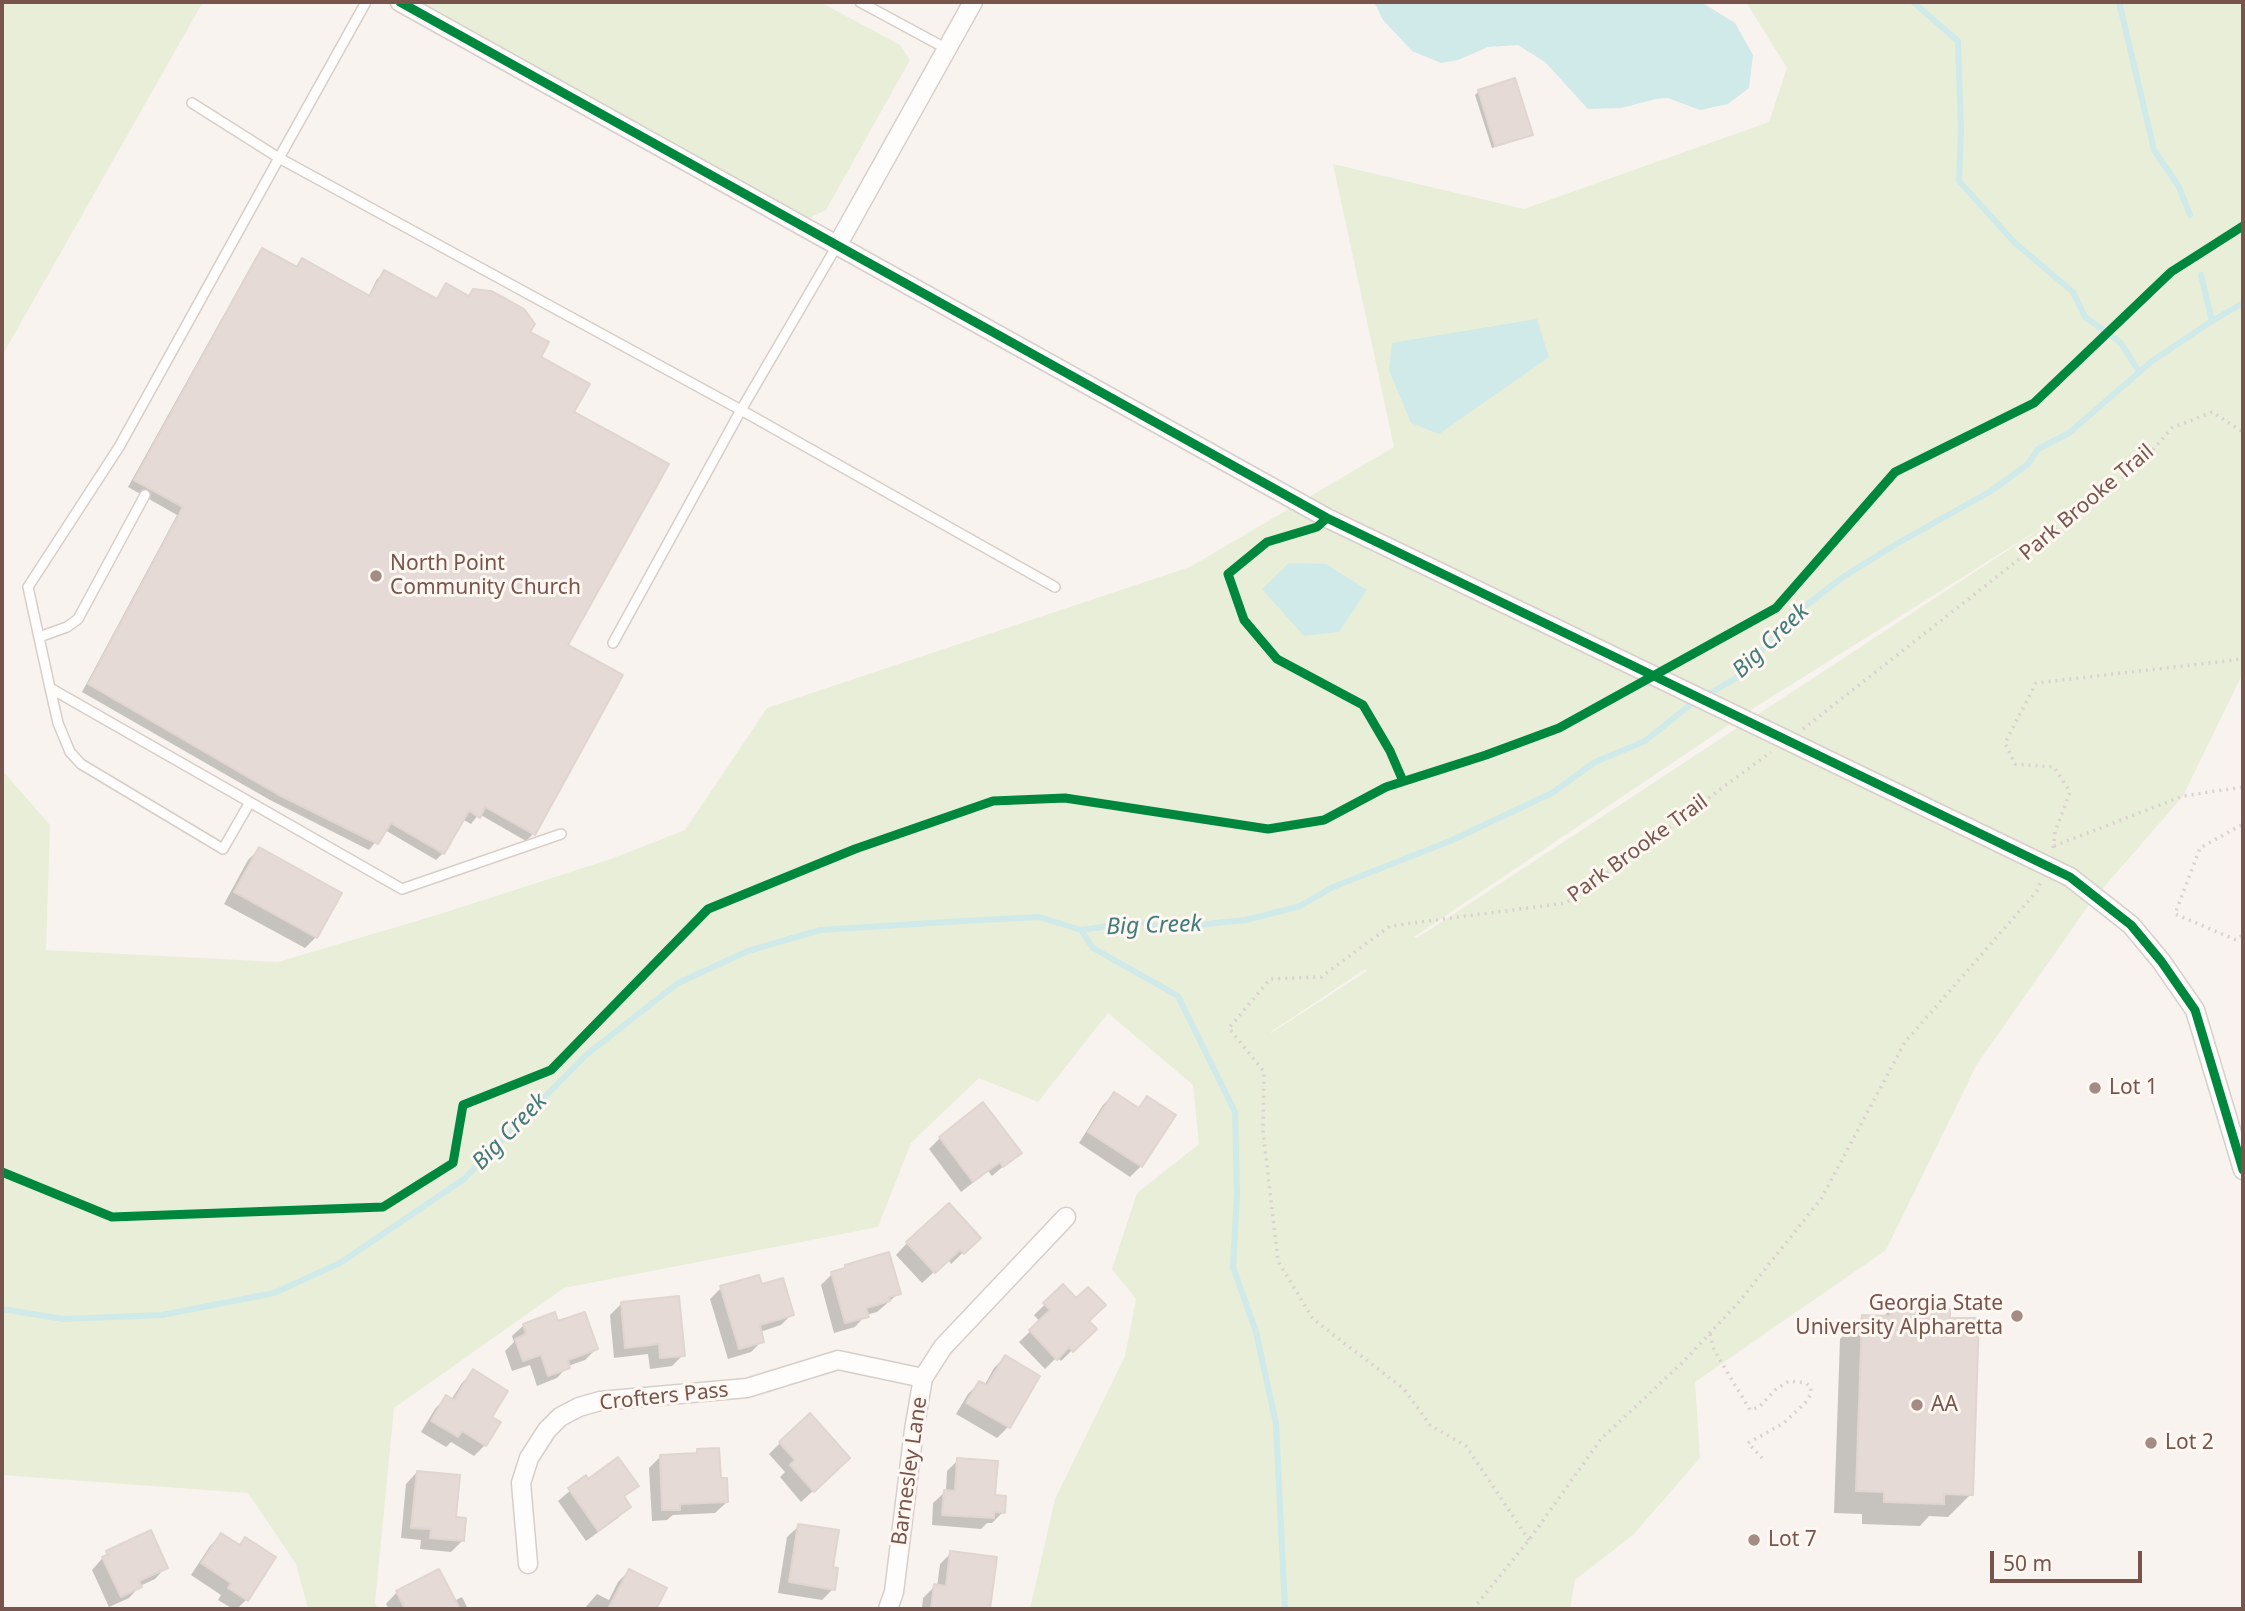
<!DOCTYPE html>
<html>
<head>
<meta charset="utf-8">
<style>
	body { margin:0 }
	#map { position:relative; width:2245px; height:1611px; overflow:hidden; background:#f8f3ee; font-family:"Noto Sans",sans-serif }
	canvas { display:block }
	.frame { position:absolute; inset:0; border:4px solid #77554d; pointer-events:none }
	.scale { position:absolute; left:1990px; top:1551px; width:152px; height:32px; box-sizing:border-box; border:4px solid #77554d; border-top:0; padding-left:9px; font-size:21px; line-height:24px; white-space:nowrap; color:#77554d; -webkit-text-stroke:5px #fff7f1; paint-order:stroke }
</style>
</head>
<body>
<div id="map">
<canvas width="2245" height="1611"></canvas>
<div class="frame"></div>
<div class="scale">50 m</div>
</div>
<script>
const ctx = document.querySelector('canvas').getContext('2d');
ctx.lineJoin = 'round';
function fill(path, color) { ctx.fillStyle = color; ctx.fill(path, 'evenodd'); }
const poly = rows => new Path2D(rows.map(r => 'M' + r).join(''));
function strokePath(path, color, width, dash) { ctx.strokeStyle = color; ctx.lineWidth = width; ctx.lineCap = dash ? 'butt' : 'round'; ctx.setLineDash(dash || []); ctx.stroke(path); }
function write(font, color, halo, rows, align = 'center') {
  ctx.font = font + ' "Noto Sans",sans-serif'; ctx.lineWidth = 6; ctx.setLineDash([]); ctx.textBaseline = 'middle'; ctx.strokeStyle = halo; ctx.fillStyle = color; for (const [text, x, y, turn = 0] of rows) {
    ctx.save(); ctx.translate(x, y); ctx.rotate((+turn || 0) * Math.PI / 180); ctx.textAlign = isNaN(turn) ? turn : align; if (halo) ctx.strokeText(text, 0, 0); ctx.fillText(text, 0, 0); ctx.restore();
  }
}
fill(poly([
	[2,2,203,2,2,356],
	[419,2,820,2,900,45,910,60,826,210,809,218],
	[1746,2,2243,2,2243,673,2183,796,2091,902,1977,1064,1886,1250,1695,1382,1700,1458,1633,1535,1575,1580,1570,1609,1030,1609,1055,1499,1125,1356,1136,1299,1112,1269,1137,1193,1199,1144,1193,1085,1108,1013,1038,1102,979,1078,911,1143,878,1227,564,1288,394,1408,375,1603,378,1609,308,1609,296,1564,248,1493,2,1475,2,770,50,825,46,950,278,962,437,915,611,859,685,830,767,708,1190,567,1394,447,1333,164,1524,209,1769,122,1787,68],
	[2057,518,1417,938,1414,937,1754,708],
	[1365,969,1367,971,1271,1033,1271,1032]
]), '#e9eed9');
fill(poly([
	[1374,2,1701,2,1735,23,1753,55,1749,88,1728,104,1700,110,1668,98,1656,99,1621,108,1588,109,1545,62,1518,45,1488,47,1458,60,1441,63,1412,51,1383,20],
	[1537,319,1549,357,1439,434,1411,423,1389,370,1392,343],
	[1289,563,1326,564,1367,590,1339,632,1304,636,1262,589]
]), '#cfeae8');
fill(poly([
	[1514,81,1531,134,1528,137,1492,148,1475,95,1478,92],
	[263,250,294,268,302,260,368,297,377,279,385,272,435,300,447,285,467,297,474,290,528,332,538,358,572,412,566,645,533,834,526,841,479,814,471,824,462,819,443,853,436,860,385,830,369,850,270,800,82,692,177,515,128,487,256,257],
	[259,849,316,937,305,948,224,904,248,860],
	[1114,1094,1137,1109,1148,1099,1141,1166,1130,1177,1079,1143,1103,1105],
	[940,1138,1019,1153,992,1176,988,1171,961,1192,929,1149],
	[978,1238,951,1264,948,1259,922,1283,896,1255,907,1243],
	[846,1266,899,1293,877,1312,866,1315,855,1327,834,1333,821,1285,832,1274,841,1271],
	[761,1286,792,1314,781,1325,760,1332,762,1341,751,1352,728,1359,710,1299,721,1288],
	[1063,1287,1094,1329,1061,1361,1057,1357,1045,1369,1019,1342,1040,1322,1034,1315],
	[621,1304,683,1355,672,1366,650,1369,648,1354,614,1358,610,1315],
	[1892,1308,1971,1494,1948,1517,1929,1516,1920,1526,1862,1524,1862,1514,1834,1513,1840,1339,1863,1316,1883,1317],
	[524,1325,596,1349,585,1360,568,1366,557,1378,537,1386,530,1365,512,1371,505,1351,514,1342,512,1336],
	[1005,1357,1038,1376,1008,1427,997,1438,956,1414,968,1394,979,1383,984,1386,994,1368],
	[473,1372,490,1417,485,1445,474,1456,451,1442,446,1447,421,1432,435,1409,446,1397,451,1400,462,1383],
	[780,1443,837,1469,801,1502,780,1477,785,1472,769,1454],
	[698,1451,719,1480,727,1502,715,1513,673,1515,667,1520,652,1521,649,1468,660,1457,693,1455],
	[958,1460,994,1497,1003,1512,992,1523,987,1523,981,1529,932,1525,933,1503,946,1491,947,1471],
	[417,1472,462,1541,451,1552,420,1549,421,1540,401,1538,406,1484],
	[585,1478,587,1481,637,1485,623,1498,629,1507,618,1518,586,1541,558,1501],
	[799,1526,831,1568,833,1589,822,1600,778,1593,787,1537],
	[150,1533,166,1567,155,1579,140,1586,129,1598,109,1607,92,1570,107,1553],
	[221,1535,238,1546,245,1539,246,1600,237,1609,233,1609,218,1600,221,1595,191,1575,210,1546],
	[951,1553,995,1558,989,1609,922,1609,923,1598,935,1586,937,1587,940,1564],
	[629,1571,664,1589,654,1609,584,1609,597,1594,609,1600,618,1582],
	[397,1592,454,1601,462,1597,468,1609,389,1609,386,1604]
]), '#0003');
strokePath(poly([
	[1913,2,1958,41,1961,131,1959,181,2015,243,2073,292,2085,317,2121,343,2139,372],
	[2119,2,2154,150,2179,187,2190,215],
	[2201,275,2212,321],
	[1081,930,1093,948,1178,996,1235,1112,1237,1195,1233,1267,1256,1332,1276,1424,1285,1609],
	[2,1309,63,1319,162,1315,274,1293,340,1263,464,1179,586,1055,678,983,748,951,820,930,963,921,1039,917,1081,930,1138,922,1156,926,1196,925,1246,920,1300,906,1333,887,1450,841,1552,793,1595,762,1645,741,1690,705,1736,678,1801,609,1843,577,1898,543,1991,491,2028,464,2038,449,2069,433,2152,361,2212,321,2243,303]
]), '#cfeae8', 6);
const building = poly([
	[1515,78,1533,135,1495,146,1478,90,1515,78],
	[262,248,297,267,302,258,370,296,384,270,437,299,446,283,469,296,473,289,491,291,508,300,524,309,535,324,530,332,549,342,541,357,590,384,574,412,669,464,568,645,623,675,535,835,485,807,480,818,469,811,444,854,391,823,378,844,277,794,88,684,183,507,134,480,262,248],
	[259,847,342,893,317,938,234,892,259,847],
	[1114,1092,1139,1108,1147,1096,1176,1115,1142,1167,1088,1132,1114,1092],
	[983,1102,1022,1153,1003,1167,1000,1162,973,1182,939,1137,983,1102],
	[949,1203,981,1238,964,1254,960,1250,935,1273,906,1242,949,1203],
	[889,1252,901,1294,889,1297,890,1301,866,1308,869,1317,845,1323,831,1272,845,1268,845,1265,889,1252],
	[759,1275,762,1284,783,1278,794,1315,760,1325,764,1342,739,1349,720,1286,759,1275],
	[1063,1284,1076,1298,1088,1287,1106,1305,1089,1321,1097,1329,1073,1352,1069,1347,1057,1360,1029,1330,1050,1310,1043,1303,1063,1284],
	[679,1296,685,1356,660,1358,659,1344,625,1348,621,1302,679,1296],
	[1891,1306,1950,1309,1950,1318,1979,1318,1973,1495,1944,1494,1944,1504,1884,1502,1884,1492,1856,1491,1862,1315,1890,1316,1891,1306],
	[555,1312,558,1321,585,1312,598,1349,568,1360,570,1368,548,1376,541,1355,523,1361,515,1339,526,1334,523,1324,555,1312],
	[1005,1355,1040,1376,1010,1428,966,1403,979,1381,987,1385,1005,1355],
	[473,1369,508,1391,492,1417,501,1422,486,1446,462,1431,458,1437,431,1421,446,1395,454,1400,473,1369],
	[810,1413,850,1458,814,1492,790,1465,795,1460,779,1442,810,1413],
	[719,1448,721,1478,727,1478,728,1502,680,1504,680,1510,662,1510,660,1455,697,1453,697,1449,719,1448],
	[618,1457,639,1486,624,1496,631,1507,598,1531,568,1488,586,1475,588,1479,618,1457],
	[957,1458,998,1461,995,1495,1006,1496,1005,1513,994,1512,994,1518,942,1515,944,1490,955,1491,957,1458],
	[417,1471,460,1475,456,1517,466,1518,464,1541,430,1538,431,1529,411,1528,417,1471],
	[798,1524,839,1530,833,1567,838,1568,835,1590,789,1582,798,1524],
	[151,1530,168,1568,139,1581,142,1587,121,1597,102,1557,108,1555,106,1551,151,1530],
	[221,1533,240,1545,245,1537,276,1557,248,1601,228,1588,231,1583,201,1563,221,1533],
	[950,1551,997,1557,990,1609,931,1609,934,1584,946,1586,950,1551],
	[439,1569,460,1609,405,1609,396,1591,439,1569],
	[629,1569,667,1588,656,1609,608,1609,629,1569]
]);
fill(building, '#e5dad5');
strokePath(building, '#e1d5d0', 2);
const lane = poly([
	[366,2,279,158,741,410,838,244],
	[860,2,947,49],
	[192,103,279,158,119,447,28,587,50,688,402,889,561,834],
	[39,637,67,627,78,619,145,495],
	[613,643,741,410,1055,587],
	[50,688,58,723,70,752,81,764,223,849,250,802]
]);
const street = poly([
	[400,2,1327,518,1433,569],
	[838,244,973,2],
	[2070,877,2131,925,2161,961,2195,1010,2243,1170],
	[528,1564,521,1483,529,1458,547,1430,560,1417,579,1407,600,1401,747,1388,838,1360,923,1378],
	[888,1609,894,1592,914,1430,923,1378,943,1347,1066,1217]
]);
strokePath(lane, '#d7ceca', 12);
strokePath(street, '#d7ceca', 21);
strokePath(poly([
	[1803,729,2139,465,2172,428,2212,412,2243,432],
	[2054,846,2183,796,2243,787,2243,824,2200,848,2175,914,2236,940,2243,935],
	[2053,848,2055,832,2070,792,2054,767,2015,764,2005,743,2036,683,2243,659],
	[1710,1334,1714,1350,1750,1410,1759,1407,1775,1390,1789,1381,1806,1383,1811,1388,1811,1394,1805,1403,1784,1423,1748,1443,1762,1458],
	[1529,1540,1466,1446,1430,1425,1404,1389,1313,1319,1278,1261,1263,1131,1264,1072,1229,1028,1270,979,1321,977,1390,926,1566,903,1771,752],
	[1473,1609,1529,1540,1601,1439,1682,1363,1738,1303,1821,1199,1905,1042,2037,891,2041,881]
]), '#dad1d0', 3.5, [2, 5]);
strokePath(lane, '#fefdfc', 9);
strokePath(street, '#fefdfc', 18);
const streetBridge = poly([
	[1433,569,2070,877]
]);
strokePath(streetBridge, '#d7ceca', 21, []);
strokePath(streetBridge, '#fefdfc', 18);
strokePath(poly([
	[400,2,1327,518,2070,877,2131,925,2161,961,2195,1010,2243,1170],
	[1327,518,1317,527,1267,542,1228,574,1244,620,1277,659,1363,705,1390,751,1403,781],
	[2,1172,112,1217,383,1207,453,1163,463,1105,551,1070,708,909,855,849,993,801,1065,798,1268,829,1324,820,1386,787,1486,755,1559,728,1776,608,1895,472,2034,403,2171,272,2243,226]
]), '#00873e', 9);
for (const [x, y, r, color] of [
	[376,576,7,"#a48c85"],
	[2095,1088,7,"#a48c85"],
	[2017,1316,7,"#a48c85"],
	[1917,1405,7,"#a48c85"],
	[2151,1443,7,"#a48c85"],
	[1754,1540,7,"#a48c85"]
]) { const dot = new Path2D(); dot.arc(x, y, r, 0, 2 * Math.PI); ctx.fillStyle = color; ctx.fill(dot); strokePath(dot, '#fff7f1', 2.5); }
write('21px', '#77554d', '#fff7f1', [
	["Park Brooke Trail",2087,503,-40],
	["Park Brooke Trail",1638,849,-36],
	["Crofters Pass",664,1397,-6],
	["Barnesley Lane",910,1471,-82]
]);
write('21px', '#77554d', '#fff7f1', [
	["North Point",390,564],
	["Community Church",390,588],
	["Lot 1",2109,1088],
	["Georgia State",2003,1304,"right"],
	["University Alpharetta",2003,1328,"right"],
	["AA",1931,1405],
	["Lot 2",2165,1443],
	["Lot 7",1768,1540]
], 'left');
write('italic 23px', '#417b7b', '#fff7f1', [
	["Big Creek",1771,641,-44],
	["Big Creek",1154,926,-2],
	["Big Creek",510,1132,-46]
]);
</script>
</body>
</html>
